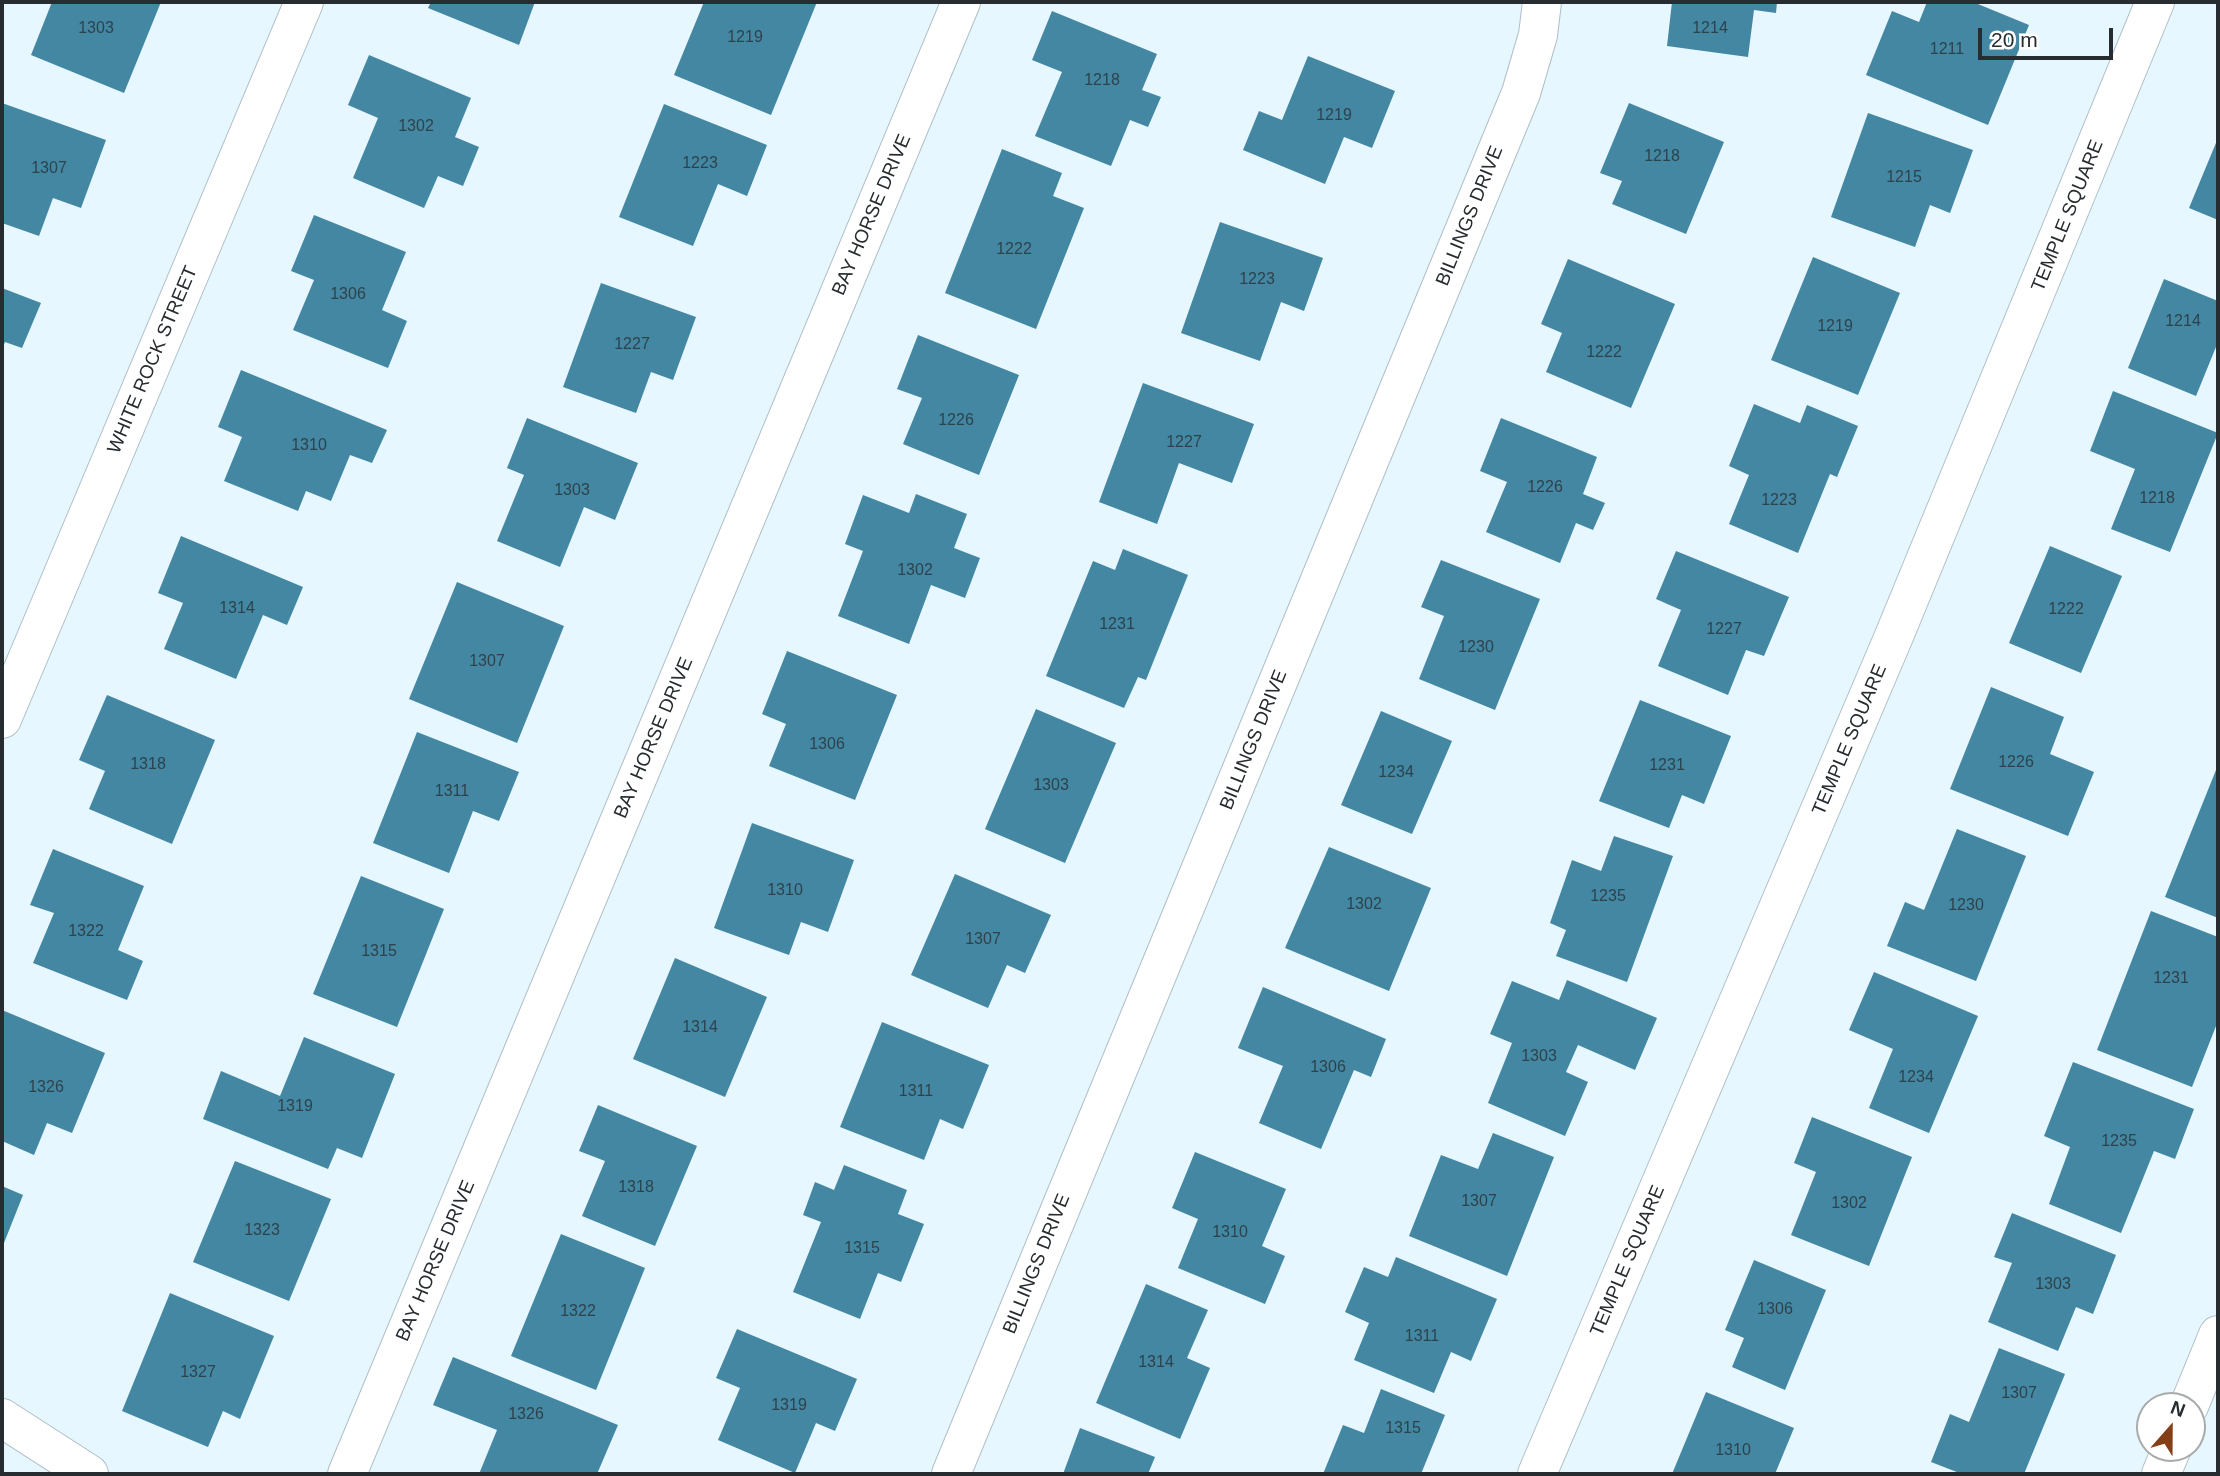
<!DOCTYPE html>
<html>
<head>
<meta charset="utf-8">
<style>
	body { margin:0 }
	#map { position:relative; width:2220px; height:1476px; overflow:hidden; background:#e7f7ff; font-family:Arial,sans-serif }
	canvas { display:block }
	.frame { position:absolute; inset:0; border:4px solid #262c2f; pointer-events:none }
	.north { position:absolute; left:2136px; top:1392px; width:70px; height:70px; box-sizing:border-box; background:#fff; border:2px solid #a8abac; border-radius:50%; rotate:21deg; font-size:19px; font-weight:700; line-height:28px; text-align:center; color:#262c2f }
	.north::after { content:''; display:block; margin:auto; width:24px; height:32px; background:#843f16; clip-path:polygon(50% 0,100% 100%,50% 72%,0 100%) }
	.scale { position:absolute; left:1978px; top:28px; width:135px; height:32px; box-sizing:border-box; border:4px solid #262c2f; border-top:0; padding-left:9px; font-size:21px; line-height:24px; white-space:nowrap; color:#262c2f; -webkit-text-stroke:5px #fff; paint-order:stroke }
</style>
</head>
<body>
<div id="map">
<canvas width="2220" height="1476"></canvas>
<div class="frame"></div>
<div class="north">N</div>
<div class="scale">20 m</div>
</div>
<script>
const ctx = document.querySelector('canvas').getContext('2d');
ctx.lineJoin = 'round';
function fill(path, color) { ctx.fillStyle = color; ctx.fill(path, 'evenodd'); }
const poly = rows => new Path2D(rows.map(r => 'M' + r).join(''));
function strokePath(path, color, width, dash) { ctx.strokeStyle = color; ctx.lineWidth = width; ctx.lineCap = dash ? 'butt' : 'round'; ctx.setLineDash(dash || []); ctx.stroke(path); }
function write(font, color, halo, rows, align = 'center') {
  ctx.font = font + ' Arial,sans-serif'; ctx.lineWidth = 6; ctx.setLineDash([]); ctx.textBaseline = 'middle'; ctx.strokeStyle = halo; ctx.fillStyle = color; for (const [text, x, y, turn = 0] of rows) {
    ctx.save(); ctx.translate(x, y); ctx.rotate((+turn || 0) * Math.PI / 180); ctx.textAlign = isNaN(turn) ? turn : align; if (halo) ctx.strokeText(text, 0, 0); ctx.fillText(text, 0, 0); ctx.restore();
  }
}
fill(poly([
	[52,2,161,2,124,93,31,55],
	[431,2,535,2,519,45,428,8],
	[704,2,817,2,771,115,674,75],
	[1672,2,1777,2,1776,13,1754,10,1748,57,1667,46],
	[1927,2,1973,2,2029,25,1988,125,1866,75,1892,11,1919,22],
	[1052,11,1157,54,1142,90,1161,97,1148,127,1130,120,1111,166,1035,136,1062,72,1032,60],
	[369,55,471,98,455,137,479,147,463,186,438,176,424,208,353,178,378,118,348,105],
	[1308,56,1395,91,1372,148,1344,137,1325,184,1243,150,1259,111,1282,120],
	[2,103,106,140,81,208,53,198,39,236,2,223],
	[1629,103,1724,142,1686,234,1612,204,1622,181,1600,173],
	[664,104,767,145,747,196,718,184,693,246,619,217],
	[1868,113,1973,150,1950,213,1930,205,1915,247,1831,217],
	[2218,138,2218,220,2189,208],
	[1002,149,1062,173,1053,196,1084,208,1036,329,945,293],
	[314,215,406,252,382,310,407,321,388,368,293,330,314,280,291,271],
	[1220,222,1323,258,1304,311,1281,302,1260,361,1181,333],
	[1813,257,1900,293,1858,395,1771,360],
	[1568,259,1675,304,1631,408,1546,372,1562,333,1541,324],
	[2164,279,2218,301,2218,342,2196,396,2128,368],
	[601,283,696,317,673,380,651,372,636,413,563,387],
	[2,288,41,303,22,348,5,342,2,349],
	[918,335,1019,375,979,475,903,444,922,398,897,389],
	[241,370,387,430,372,463,350,455,331,501,306,491,298,511,224,481,242,437,218,427],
	[1143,383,1254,424,1232,483,1179,463,1157,524,1099,502],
	[2113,391,2218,433,2170,552,2111,529,2135,469,2090,451],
	[1754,404,1800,423,1807,405,1858,426,1837,477,1830,474,1798,553,1729,524,1749,475,1729,466],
	[527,418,638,463,615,520,584,507,560,567,497,541,524,475,507,468],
	[1501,418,1597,457,1583,494,1605,503,1593,530,1576,523,1560,563,1486,532,1507,482,1480,471],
	[916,494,967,514,954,548,980,558,965,598,931,585,909,644,838,616,863,551,845,544,863,495,909,513],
	[181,536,303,587,287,625,263,615,236,679,164,649,183,603,158,593],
	[2050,546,2122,576,2081,673,2009,643],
	[1123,549,1188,575,1146,680,1138,677,1124,708,1046,676,1093,561,1115,570],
	[1676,551,1789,597,1764,656,1746,650,1728,695,1658,666,1681,610,1656,599],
	[1441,560,1540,599,1495,710,1419,679,1444,616,1421,607],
	[457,582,564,626,517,743,409,699],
	[787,651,897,695,855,800,769,766,786,724,762,714],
	[1991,687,2064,717,2050,754,2094,772,2068,836,1950,789],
	[107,695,215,740,172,844,89,809,105,771,79,760],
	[1640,700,1731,736,1704,804,1682,795,1669,828,1599,801],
	[1036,709,1116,743,1065,863,985,829],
	[1381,711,1452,741,1412,834,1341,805],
	[417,732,519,772,499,821,473,811,449,873,373,843],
	[2216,770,2218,770,2218,918,2165,897],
	[752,823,854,860,828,932,801,922,789,955,714,928],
	[1957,829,2026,856,1976,981,1887,946,1905,902,1924,910],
	[1614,836,1673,856,1627,982,1556,956,1566,930,1550,923,1572,860,1601,871],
	[1329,847,1431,888,1389,991,1285,948],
	[53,849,144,886,118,950,143,961,127,1000,33,963,54,913,30,905],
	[955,874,1051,915,1025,973,1007,965,988,1008,911,975],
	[361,876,444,909,397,1027,313,994],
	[2151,911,2218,937,2218,1021,2192,1087,2097,1050],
	[675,958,767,997,725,1097,633,1059],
	[1874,972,1978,1016,1929,1133,1869,1108,1893,1049,1849,1030],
	[1567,980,1657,1018,1635,1070,1578,1045,1566,1072,1588,1082,1565,1136,1488,1103,1512,1043,1490,1034,1512,981,1559,1000],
	[1263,987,1386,1039,1371,1077,1354,1070,1321,1149,1259,1123,1283,1066,1238,1048],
	[2,1010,105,1053,72,1133,47,1123,34,1155,2,1141],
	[882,1022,989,1065,963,1129,940,1119,924,1160,840,1127],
	[304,1037,395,1074,362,1158,337,1148,328,1169,203,1119,221,1071,280,1096],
	[2073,1062,2194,1109,2175,1159,2154,1151,2121,1233,2049,1204,2070,1147,2044,1136],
	[598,1105,697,1146,655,1246,582,1216,605,1161,579,1151],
	[1812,1117,1912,1157,1869,1266,1791,1235,1816,1172,1794,1163],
	[1493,1133,1554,1157,1507,1276,1409,1236,1441,1155,1478,1169],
	[1195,1152,1286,1189,1262,1246,1285,1256,1265,1304,1178,1268,1198,1219,1172,1208],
	[235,1161,331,1199,289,1301,193,1262],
	[844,1165,907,1190,898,1214,924,1224,901,1282,878,1273,860,1319,793,1292,821,1222,803,1215,815,1182,834,1190],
	[2,1186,23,1195,2,1248],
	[2012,1213,2116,1255,2093,1314,2076,1307,2058,1351,1988,1322,2012,1263,1994,1257],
	[561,1234,645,1268,596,1390,511,1356],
	[1396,1257,1497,1299,1471,1361,1451,1352,1434,1393,1354,1360,1369,1323,1345,1312,1364,1267,1388,1277],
	[1754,1260,1826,1290,1785,1390,1732,1367,1744,1338,1725,1330],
	[1146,1284,1208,1310,1187,1358,1210,1368,1180,1439,1096,1403],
	[170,1293,274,1336,240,1419,223,1411,208,1447,122,1411],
	[737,1329,857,1379,835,1431,816,1423,795,1473,718,1440,740,1388,716,1378],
	[1999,1348,2065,1374,2024,1474,1962,1474,1931,1462,1950,1414,1969,1422],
	[453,1357,618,1425,597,1474,479,1474,497,1430,433,1405],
	[1381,1389,1445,1415,1421,1474,1323,1474,1343,1425,1364,1433],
	[1706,1392,1794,1428,1775,1474,1672,1474],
	[1080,1428,1155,1457,1148,1474,1063,1474]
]), '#4387a3');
const minor = poly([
	[2,719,304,2],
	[2189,1406,2218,1335],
	[2,1418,89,1474],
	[347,1474,961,2],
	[951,1474,1521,93,1538,35,1542,2],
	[1537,1474,1894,636,2155,2],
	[2161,1474,2172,1448]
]);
strokePath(minor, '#afbfc6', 40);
strokePath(minor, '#fff', 38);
write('16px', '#2d434c', null, [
	["1303",96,29],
	["1214",1710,29],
	["1219",745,38],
	["1211",1947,50],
	["1218",1102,81],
	["1219",1334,116],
	["1302",416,127],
	["1218",1662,157],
	["1223",700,164],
	["1307",49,169],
	["1215",1904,178],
	["1222",1014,250],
	["1223",1257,280],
	["1306",348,295],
	["1214",2183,322],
	["1219",1835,327],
	["1227",632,345],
	["1222",1604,353],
	["1226",956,421],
	["1227",1184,443],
	["1310",309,446],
	["1226",1545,488],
	["1303",572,491],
	["1218",2157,499],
	["1223",1779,501],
	["1302",915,571],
	["1314",237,609],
	["1222",2066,610],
	["1231",1117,625],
	["1227",1724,630],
	["1230",1476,648],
	["1307",487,662],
	["1306",827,745],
	["1226",2016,763],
	["1318",148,765],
	["1231",1667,766],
	["1234",1396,773],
	["1303",1051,786],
	["1311",452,792],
	["1310",785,891],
	["1235",1608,897],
	["1302",1364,905],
	["1230",1966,906],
	["1322",86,932],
	["1307",983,940],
	["1315",379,952],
	["1231",2171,979],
	["1314",700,1028],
	["1303",1539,1057],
	["1306",1328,1068],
	["1234",1916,1078],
	["1326",46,1088],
	["1311",916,1092],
	["1319",295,1107],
	["1235",2119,1142],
	["1318",636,1188],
	["1307",1479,1202],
	["1302",1849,1204],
	["1323",262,1231],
	["1310",1230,1233],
	["1315",862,1249],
	["1303",2053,1285],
	["1306",1775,1310],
	["1322",578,1312],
	["1311",1422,1337],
	["1314",1156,1363],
	["1327",198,1373],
	["1307",2019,1394],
	["1319",789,1406],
	["1326",526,1415],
	["1315",1403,1429],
	["1310",1733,1451]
]);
write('19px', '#262c2f', '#fff', [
	["BAY HORSE DRIVE",872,215,-67],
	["BILLINGS DRIVE",1470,216,-68],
	["TEMPLE SQUARE",2068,216,-68],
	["WHITE ROCK STREET",153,360,-67],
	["BAY HORSE DRIVE",654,738,-67],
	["BILLINGS DRIVE",1254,740,-68],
	["TEMPLE SQUARE",1850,740,-67],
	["BAY HORSE DRIVE",436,1261,-67],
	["TEMPLE SQUARE",1628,1261,-67],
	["BILLINGS DRIVE",1037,1264,-68]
]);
</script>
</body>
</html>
